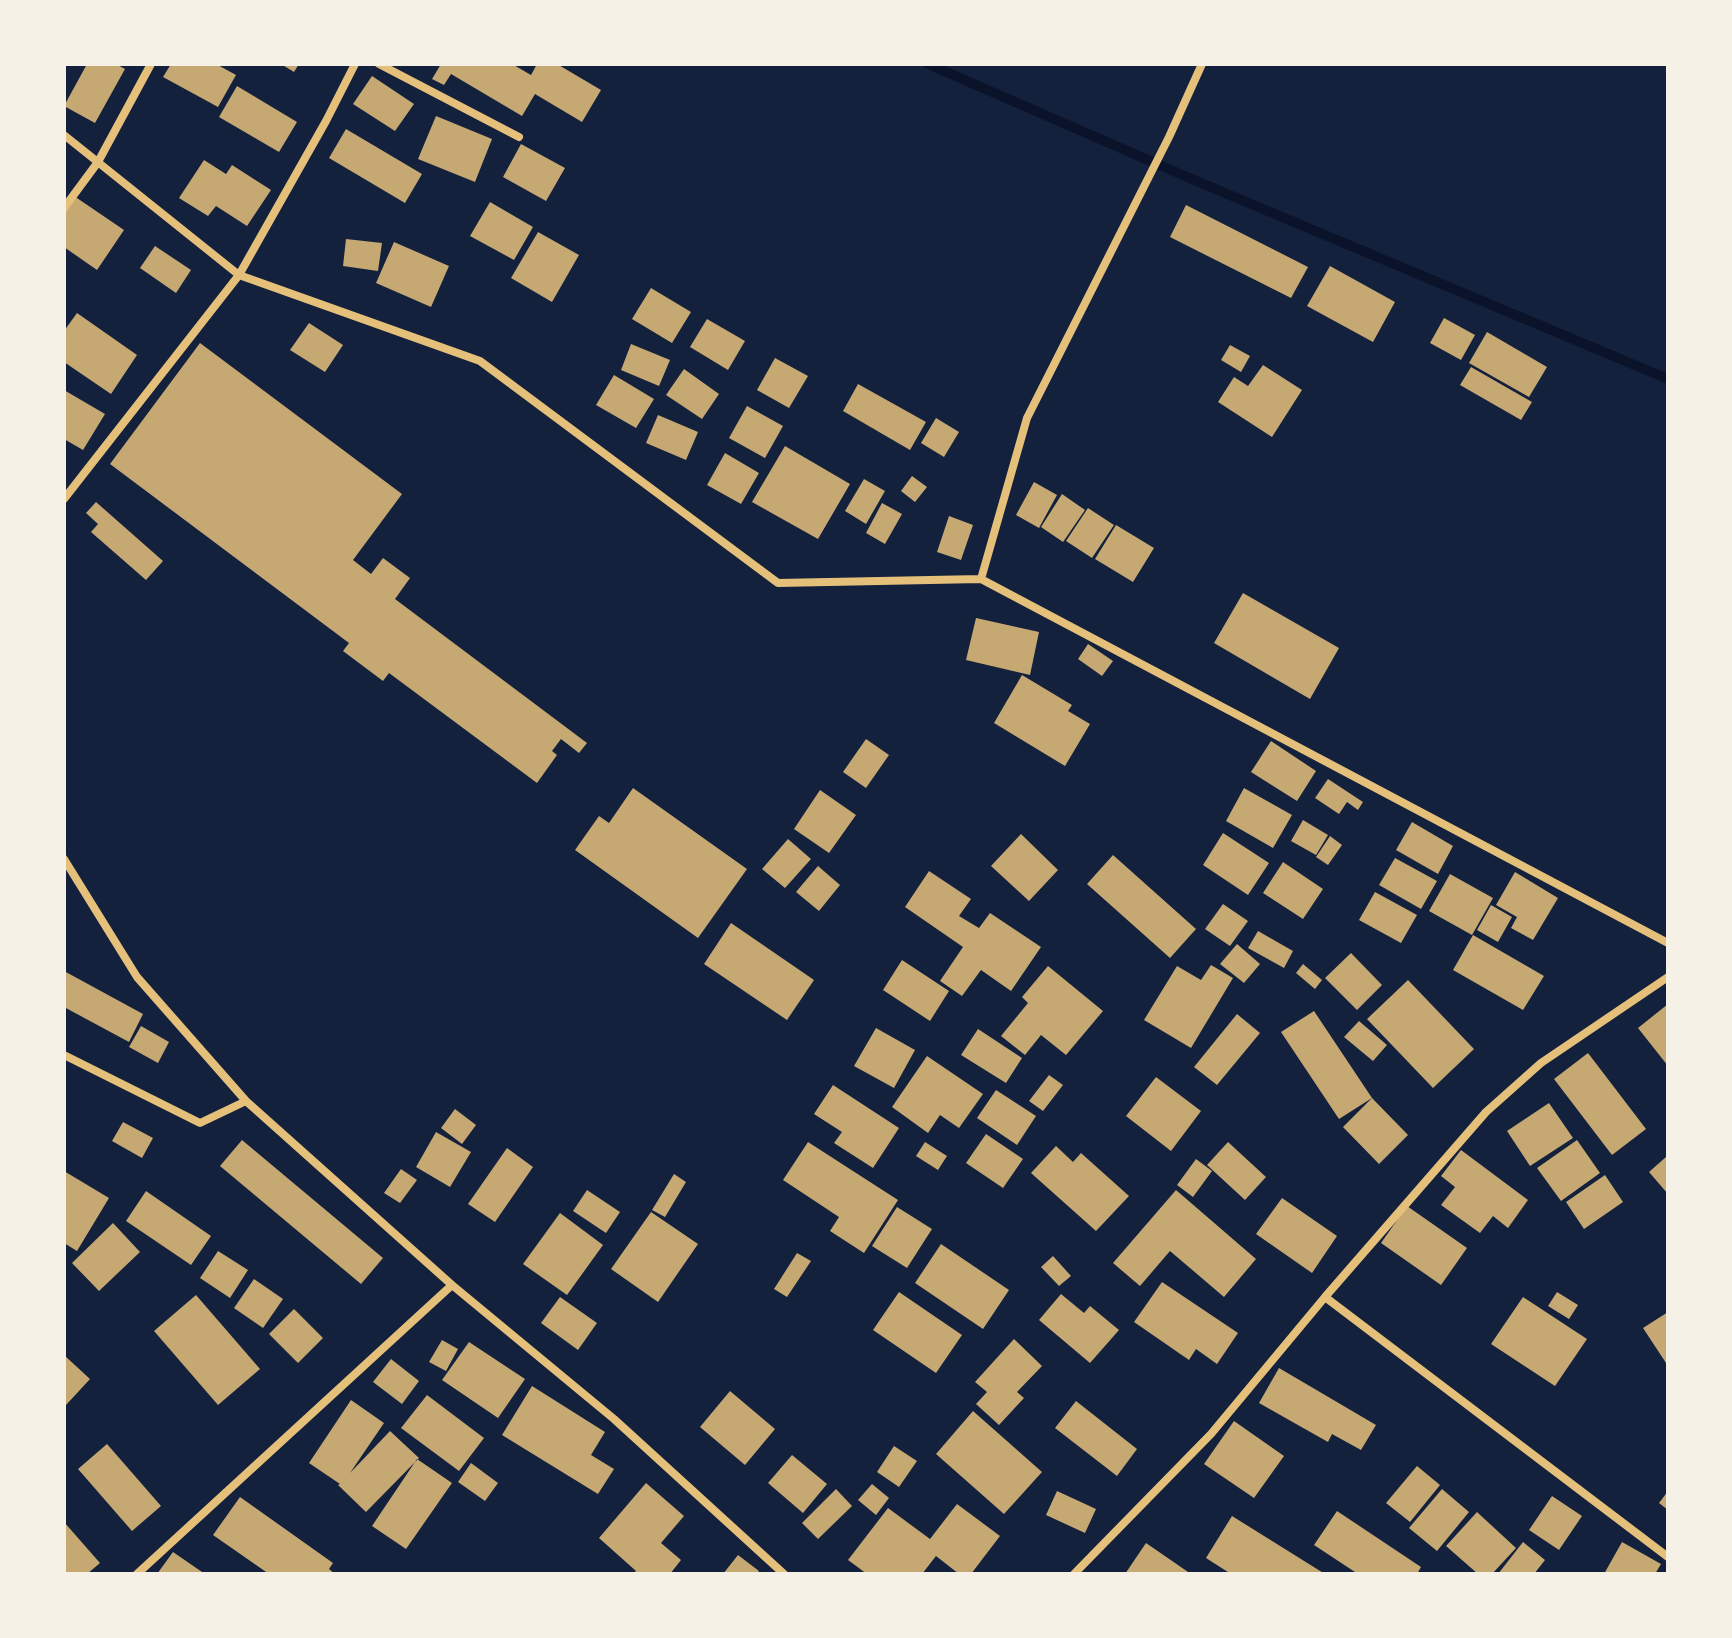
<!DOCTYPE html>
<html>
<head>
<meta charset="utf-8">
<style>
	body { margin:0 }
	#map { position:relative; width:1732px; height:1638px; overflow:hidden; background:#14213d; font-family:Ubuntu,sans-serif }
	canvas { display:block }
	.frame { position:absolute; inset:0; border:66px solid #f6f1e7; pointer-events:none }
</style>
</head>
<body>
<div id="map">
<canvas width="1732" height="1638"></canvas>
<div class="frame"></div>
</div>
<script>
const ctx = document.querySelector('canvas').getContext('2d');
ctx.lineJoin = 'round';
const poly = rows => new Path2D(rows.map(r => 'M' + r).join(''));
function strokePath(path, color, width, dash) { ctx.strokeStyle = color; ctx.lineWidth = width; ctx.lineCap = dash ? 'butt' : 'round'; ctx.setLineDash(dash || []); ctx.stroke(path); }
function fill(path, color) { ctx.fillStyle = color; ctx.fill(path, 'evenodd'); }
strokePath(poly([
	[928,64,1194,180,1668,379]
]), '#0b132b', 10);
fill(poly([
	[87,64,116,64,125,69,95,123,64,106],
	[171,64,216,64,236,75,218,107,163,77],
	[281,64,299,64,294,72],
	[441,64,512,64,531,75,537,64,557,64,601,90,582,122,535,94,522,116,451,74,444,85,432,79],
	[372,76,414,104,395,131,353,104],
	[237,86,297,122,279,152,219,117],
	[436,116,492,139,475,182,418,159],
	[346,129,422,174,405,203,329,158],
	[521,144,565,168,546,201,503,177],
	[204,160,226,174,232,165,271,190,247,226,216,206,208,216,179,198],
	[74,196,124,230,97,270,64,247,64,211],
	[490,202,533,227,514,260,470,236],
	[1186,205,1308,267,1291,298,1170,237],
	[538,232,579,255,552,302,511,278],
	[346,239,382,243,378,271,343,266],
	[394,242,449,266,431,307,376,283],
	[155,246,191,270,176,293,140,268],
	[1330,266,1395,302,1373,342,1307,306],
	[651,288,691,312,672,343,632,319],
	[77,313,137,355,111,394,64,362,64,331],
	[1444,318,1475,335,1461,360,1430,343],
	[707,319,745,341,728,370,690,347],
	[309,323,343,345,325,372,290,350],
	[1487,332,1547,367,1529,397,1469,363],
	[200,343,402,494,353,560,371,574,383,558,410,578,395,599,587,743,579,753,561,739,552,751,557,755,537,783,389,673,383,681,343,651,349,643,110,464],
	[631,344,670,360,659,386,621,370],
	[1230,345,1250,356,1241,372,1221,360],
	[775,358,808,376,789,408,757,390],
	[1263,365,1302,390,1272,437,1218,402,1234,377,1248,386],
	[1471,367,1532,402,1521,420,1460,385],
	[684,369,719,394,702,419,666,395],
	[614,375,654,399,636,428,596,405],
	[858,384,926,422,910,450,843,411],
	[64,390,105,414,83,450,64,439],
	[747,406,783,426,765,458,729,438],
	[658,415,698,432,686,460,646,443],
	[936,418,959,432,944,457,921,443],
	[785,446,850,484,818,539,752,502],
	[725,453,759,473,741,504,707,485],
	[912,476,927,487,915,502,901,491],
	[864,479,885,491,866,524,845,511],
	[1034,482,1057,495,1039,528,1016,515],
	[1062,494,1085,510,1063,542,1041,527],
	[96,502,163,561,146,580,91,532,98,524,86,513],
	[882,503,902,514,885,544,866,533],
	[1088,508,1114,525,1092,558,1066,541],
	[949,516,973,525,961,560,937,552],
	[1116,525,1154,548,1133,582,1095,559],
	[1243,593,1339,648,1310,699,1214,643],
	[976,618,1039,632,1030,675,966,660],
	[1088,644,1113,661,1102,676,1078,659],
	[1022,675,1072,705,1068,711,1090,724,1065,766,994,723],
	[866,739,889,755,866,788,843,772],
	[1271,741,1316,771,1297,801,1251,772],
	[1328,779,1363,802,1358,810,1347,802,1339,814,1315,798],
	[633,788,747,869,698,938,575,850,599,816,609,823],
	[1244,788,1292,815,1273,848,1226,821],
	[820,790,856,815,829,853,794,829],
	[1303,820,1328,835,1316,855,1291,841],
	[1412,822,1453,846,1438,874,1396,850],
	[1223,833,1269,863,1248,895,1203,865],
	[1021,834,1058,870,1029,901,991,866],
	[1330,836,1342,845,1328,865,1316,857],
	[788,839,811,859,785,888,762,869],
	[1113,855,1196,929,1170,958,1087,884],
	[1395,858,1437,881,1421,909,1379,885],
	[1283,862,1323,889,1303,919,1263,893],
	[818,866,840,885,819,911,796,892],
	[929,871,971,899,959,916,979,928,990,913,1041,947,1011,991,981,970,962,996,940,981,963,947,905,907],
	[1515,872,1558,898,1533,940,1511,928,1517,917,1496,905],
	[1450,874,1493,898,1472,935,1429,911],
	[1375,892,1417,915,1401,943,1359,920],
	[1223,904,1248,921,1230,946,1205,929],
	[1491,905,1512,917,1498,942,1477,930],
	[731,923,814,980,787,1020,704,964],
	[1258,931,1293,951,1284,968,1248,948],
	[1473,935,1544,976,1523,1010,1453,970],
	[1237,944,1260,964,1244,983,1220,964],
	[1351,953,1382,985,1357,1010,1325,978],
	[902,960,949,991,930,1021,883,990],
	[1303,964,1322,980,1315,989,1296,973],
	[1211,965,1233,978,1191,1048,1144,1020,1177,966,1201,980],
	[1048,966,1103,1011,1066,1055,1041,1035,1025,1055,1001,1036,1028,1003,1022,997],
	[64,971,143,1014,129,1042,64,1007],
	[1408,980,1474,1049,1433,1088,1367,1019],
	[1668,1004,1668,1066,1638,1028],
	[1314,1011,1372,1098,1339,1119,1281,1032],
	[1237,1014,1260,1033,1217,1085,1194,1067],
	[1359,1021,1387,1045,1373,1061,1344,1037],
	[141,1026,169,1042,158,1063,129,1047],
	[876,1028,915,1050,894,1088,854,1066],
	[978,1029,1022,1058,1006,1083,961,1055],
	[1588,1053,1646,1129,1612,1155,1554,1079],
	[927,1056,983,1094,959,1128,940,1115,928,1133,892,1107],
	[1049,1075,1063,1085,1043,1111,1029,1101],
	[1156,1077,1201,1111,1171,1151,1126,1116],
	[833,1085,899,1128,873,1168,834,1143,842,1132,814,1114],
	[996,1090,1036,1116,1017,1145,977,1118],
	[1372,1098,1408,1135,1379,1164,1343,1127],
	[1549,1103,1573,1138,1530,1166,1507,1131],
	[455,1109,476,1125,462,1144,441,1128],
	[123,1122,153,1138,142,1158,112,1141],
	[436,1132,471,1152,450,1187,416,1167],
	[986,1134,1023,1159,1003,1188,966,1163],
	[242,1140,383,1258,361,1284,220,1166],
	[1577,1140,1600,1173,1561,1201,1537,1168],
	[808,1142,898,1200,864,1253,830,1231,839,1217,783,1180],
	[925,1142,947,1156,938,1170,916,1156],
	[1228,1142,1266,1177,1245,1200,1207,1165],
	[1056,1146,1073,1162,1081,1153,1129,1196,1096,1231,1031,1173],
	[507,1148,533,1167,495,1222,468,1204],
	[1461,1150,1528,1200,1508,1228,1493,1216,1480,1233,1441,1205,1455,1187,1441,1176],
	[1666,1157,1668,1159,1668,1194,1649,1172],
	[1196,1159,1212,1171,1193,1197,1177,1185],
	[401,1169,417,1180,400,1203,384,1193],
	[64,1171,109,1198,77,1251,64,1243],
	[674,1174,686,1182,665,1217,652,1210],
	[1605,1175,1623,1202,1584,1229,1566,1202],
	[587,1190,620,1212,606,1233,573,1211],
	[1176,1190,1256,1259,1224,1297,1170,1251,1140,1286,1113,1263],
	[146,1191,211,1236,191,1265,126,1221],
	[1282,1198,1337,1236,1312,1273,1256,1234],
	[1407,1206,1467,1248,1441,1285,1381,1243],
	[897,1207,932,1229,907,1268,872,1246],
	[651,1212,698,1244,658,1302,611,1269],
	[560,1213,603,1245,567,1295,523,1264],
	[113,1223,140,1252,99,1291,72,1263],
	[941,1244,1009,1290,983,1329,915,1283],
	[218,1251,248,1270,230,1298,200,1278],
	[797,1253,811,1261,787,1297,774,1289],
	[1053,1256,1071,1276,1059,1286,1041,1267],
	[254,1279,283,1299,263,1328,234,1308],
	[1162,1282,1238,1333,1217,1364,1196,1349,1189,1360,1134,1322],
	[899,1292,962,1335,936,1373,873,1330],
	[1557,1292,1578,1305,1569,1319,1548,1306],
	[1061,1294,1084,1313,1090,1306,1119,1330,1090,1363,1039,1320],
	[196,1295,260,1369,218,1405,154,1331],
	[560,1297,597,1323,578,1350,541,1323],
	[1523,1297,1587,1339,1555,1386,1491,1344],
	[294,1309,323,1338,298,1363,269,1334],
	[1668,1312,1668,1366,1643,1328],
	[1014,1339,1042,1366,1017,1392,1024,1398,999,1425,976,1404,987,1392,975,1382],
	[442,1340,458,1349,446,1371,429,1362],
	[469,1342,525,1379,498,1418,442,1380],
	[64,1355,90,1379,66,1405,64,1403],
	[391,1359,419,1381,402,1404,373,1382],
	[1279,1368,1376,1425,1361,1450,1332,1434,1328,1442,1259,1403],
	[532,1386,605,1432,591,1455,614,1469,598,1494,502,1435],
	[730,1391,775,1429,745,1465,700,1427],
	[427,1395,484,1438,459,1471,401,1428],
	[351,1400,384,1423,350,1473,390,1431,419,1458,366,1512,338,1485,340,1484,309,1463],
	[1076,1401,1137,1449,1117,1476,1055,1428],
	[973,1411,1042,1472,1004,1514,936,1454],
	[1234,1421,1284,1456,1254,1498,1204,1464],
	[107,1444,161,1506,132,1531,78,1469],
	[894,1446,917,1461,899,1487,877,1472],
	[792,1455,827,1484,803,1513,768,1483],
	[417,1459,452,1483,406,1549,372,1526],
	[471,1463,498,1483,485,1501,458,1482],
	[1417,1466,1440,1485,1410,1522,1386,1503],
	[646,1483,684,1516,661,1543,681,1560,670,1574,633,1574,636,1571,599,1538],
	[872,1484,889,1498,876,1515,858,1500],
	[836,1489,852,1506,818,1539,802,1523],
	[1442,1489,1469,1512,1437,1551,1409,1528],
	[1057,1491,1096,1509,1085,1533,1046,1515],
	[1668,1491,1668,1510,1659,1503],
	[1552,1496,1582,1516,1559,1550,1529,1530],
	[240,1497,333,1563,329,1569,335,1574,269,1574,213,1535],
	[957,1504,1000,1536,971,1574,959,1574,936,1556,922,1574,867,1574,848,1560,888,1508,930,1539],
	[1337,1511,1421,1567,1417,1574,1358,1574,1314,1545],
	[1477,1512,1516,1548,1492,1574,1478,1574,1446,1546],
	[1232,1516,1325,1574,1231,1574,1206,1558],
	[64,1522,100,1563,87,1574,64,1574],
	[1523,1542,1545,1560,1534,1574,1498,1574],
	[1622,1542,1661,1564,1655,1574,1604,1574],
	[1146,1543,1191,1574,1125,1574],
	[173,1552,205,1574,157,1574],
	[738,1555,759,1571,756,1574,723,1574]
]), '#c6a872');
strokePath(poly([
	[379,64,519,137],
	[1202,64,1169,137,1027,418,981,579,1668,943],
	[64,135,239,275,326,121,355,64],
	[64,208,98,162,151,64],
	[64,499,239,275,480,361,778,583,981,579],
	[64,859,137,977,246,1101,452,1285,614,1419,784,1574],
	[64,1055,200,1123,246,1101],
	[1325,1297,1668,1557],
	[137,1574,452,1285],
	[1074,1574,1211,1434,1325,1297,1486,1112,1541,1063,1668,977]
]), '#e5c07b', 8);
</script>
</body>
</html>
